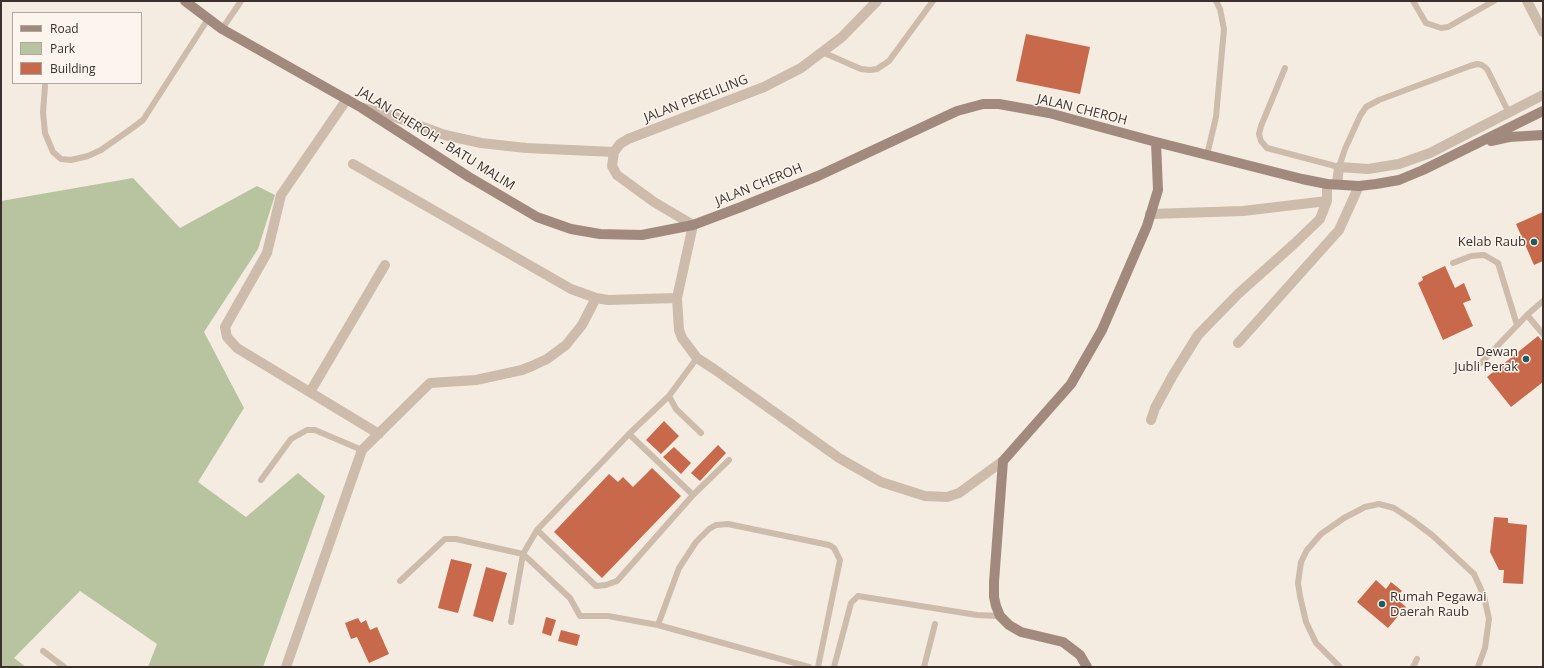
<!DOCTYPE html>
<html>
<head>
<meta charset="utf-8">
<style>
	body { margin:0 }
	#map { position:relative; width:1544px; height:668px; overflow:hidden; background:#f4ebe1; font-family:"Open Sans",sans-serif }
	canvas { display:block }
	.frame { position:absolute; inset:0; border:2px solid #3b302b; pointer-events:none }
	.legend { position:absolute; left:12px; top:12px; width:130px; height:72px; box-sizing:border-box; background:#fbf5ee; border:1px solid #aea6a0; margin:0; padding:5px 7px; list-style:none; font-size:12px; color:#3b302b }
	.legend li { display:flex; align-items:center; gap:8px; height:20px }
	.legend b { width:20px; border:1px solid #aea6a0 }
</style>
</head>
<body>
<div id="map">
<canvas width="1544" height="668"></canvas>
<div class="frame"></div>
<ul class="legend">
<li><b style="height:5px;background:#a18a7d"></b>Road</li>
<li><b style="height:11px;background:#b8c4a0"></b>Park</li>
<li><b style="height:11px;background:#c8694b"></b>Building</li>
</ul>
</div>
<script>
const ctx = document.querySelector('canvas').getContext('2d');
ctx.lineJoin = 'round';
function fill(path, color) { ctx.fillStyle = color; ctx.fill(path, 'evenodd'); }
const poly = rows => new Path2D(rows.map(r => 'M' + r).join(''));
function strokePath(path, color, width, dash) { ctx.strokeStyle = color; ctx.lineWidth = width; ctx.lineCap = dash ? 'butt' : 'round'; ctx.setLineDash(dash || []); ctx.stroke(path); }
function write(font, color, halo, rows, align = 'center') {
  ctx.font = font + ' "Open Sans",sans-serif'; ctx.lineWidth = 3; ctx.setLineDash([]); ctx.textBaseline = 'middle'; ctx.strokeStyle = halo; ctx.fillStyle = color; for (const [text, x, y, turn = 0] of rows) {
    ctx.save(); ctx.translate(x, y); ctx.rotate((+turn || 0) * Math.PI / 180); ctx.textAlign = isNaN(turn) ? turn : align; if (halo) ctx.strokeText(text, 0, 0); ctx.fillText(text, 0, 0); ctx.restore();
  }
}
fill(poly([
	[133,178,180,228,257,186,275,195,258,249,204,332,244,408,198,482,246,517,298,473,325,496,263,667,148,667,157,644,80,591,14,658,26,667,1,667,1,201]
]), '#b8c4a0');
fill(poly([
	[1026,34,1090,47,1080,94,1016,81],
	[1543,212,1543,261,1534,265,1516,224],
	[1445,266,1455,288,1464,283,1471,300,1463,303,1473,326,1443,340,1418,283,1423,280,1422,277],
	[1538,336,1543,342,1543,382,1511,407,1487,377],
	[664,421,679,436,661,454,646,440],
	[718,445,726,453,700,481,691,473],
	[674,447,691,463,681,474,663,457],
	[652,468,681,496,602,578,554,532,609,474,618,482,623,477,633,487],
	[1494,517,1508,518,1508,523,1527,525,1523,584,1503,583,1504,570,1499,570,1490,552],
	[451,559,472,564,458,613,438,608],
	[486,567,507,573,493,622,473,616],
	[1376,580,1386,589,1391,582,1402,591,1396,598,1406,607,1388,628,1357,602],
	[546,617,556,620,551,636,542,633],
	[358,618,361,623,366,620,370,630,377,627,389,654,369,663,357,637,351,639,345,623],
	[561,630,580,635,577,646,558,641]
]), '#c8694b');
strokePath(poly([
	[1413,1,1426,23,1441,28,1448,27,1494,1],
	[222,29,241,1],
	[822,52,861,69,870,70,877,69,889,61,933,1],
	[1285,68,1261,126,1259,134,1261,141,1267,148,1339,167,1345,149,1360,116,1366,107,1379,100,1470,66,1477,64,1482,65,1487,69,1509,113],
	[45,86,43,112,45,133,53,152,61,159,71,160,88,156,101,150,131,129,143,120,208,19],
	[1207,155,1216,117,1224,29,1220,9,1216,1],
	[1453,263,1471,256,1484,255,1498,263,1517,325],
	[1543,301,1527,315,1543,334],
	[1481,363,1527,315],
	[669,396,676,409,701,433],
	[261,480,291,439,307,430,315,430,362,450],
	[693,495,729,460],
	[537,530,596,586,606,585,617,581,693,495,629,434],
	[523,554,570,598,580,616,608,616,658,625,809,667],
	[400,581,445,539,456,539,523,554,537,530,629,434,669,396,697,358],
	[511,622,523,554],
	[658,625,679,568,696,542,709,529,716,525,728,524,829,545,834,548,840,560,818,667],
	[43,651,64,667],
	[834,667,851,603,858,596,977,615,1000,616],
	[924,667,935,624],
	[1340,667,1316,643,1306,622,1300,596,1298,583,1301,562,1307,550,1321,534,1344,518,1365,507,1379,504,1394,508,1412,520,1432,535,1474,574,1484,596,1489,619,1485,648,1478,667],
	[1413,667,1417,659]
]), '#cdbbac', 6);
strokePath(poly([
	[877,1,842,37,801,68,764,87,628,139,620,144,614,152,612,166,617,175,654,202,693,225,677,298,679,330,682,338,697,358,714,369,839,458,881,482,925,496,947,497,959,493,1003,461],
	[1527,1,1543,32],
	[347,99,281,195,267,253,225,327,227,337,237,348,379,434],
	[364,108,387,114,445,135,481,143,526,148,614,152],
	[353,164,571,289,596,298,608,300,677,298],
	[1337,184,1339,167,1368,169,1399,164,1430,153,1543,95],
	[1150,214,1243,211,1327,201],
	[1238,343,1339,230,1359,186],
	[310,392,385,265],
	[1151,420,1155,408,1173,375,1198,335,1238,294,1294,244,1320,219,1327,201,1327,184],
	[286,667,362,450,430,383,476,380,522,370,532,366,547,359,566,345,582,325,596,298]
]), '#cdbbac', 10);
strokePath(poly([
	[185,1,222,29,362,108,469,177,537,217,571,229,600,234,642,235,693,225,741,207,818,176,957,111,983,104,999,104,1049,113,1156,142,1302,179,1327,184,1359,186,1376,184,1399,180,1423,170,1543,111],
	[1491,141,1509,137,1543,135],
	[1087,667,1080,655,1063,642,1021,632,1009,625,1000,616,996,606,994,597,994,582,1003,461,1071,384,1102,330,1147,226,1158,190,1156,142]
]), '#a18a7d', 10);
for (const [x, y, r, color] of [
	[1534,242,4,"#1f5a5e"],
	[1526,359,4,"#1f5a5e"],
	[1382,604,4,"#1f5a5e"]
]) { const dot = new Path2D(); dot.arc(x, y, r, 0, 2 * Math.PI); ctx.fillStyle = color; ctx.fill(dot); strokePath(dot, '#fbf5ee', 1.5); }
write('13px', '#3b302b', '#fbf5ee', [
	["JALAN PEKELILING",696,99,-21],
	["JALAN CHEROH",1082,110,14],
	["JALAN CHEROH - BATU MALIM",436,139,32],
	["JALAN CHEROH",759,185,-22]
]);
write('13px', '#3b302b', '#fbf5ee', [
	["Kelab Raub",1526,242],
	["Dewan",1518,352],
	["Jubli Perak",1518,367],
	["Rumah Pegawai",1390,597,"left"],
	["Daerah Raub",1390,612,"left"]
], 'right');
</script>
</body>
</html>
